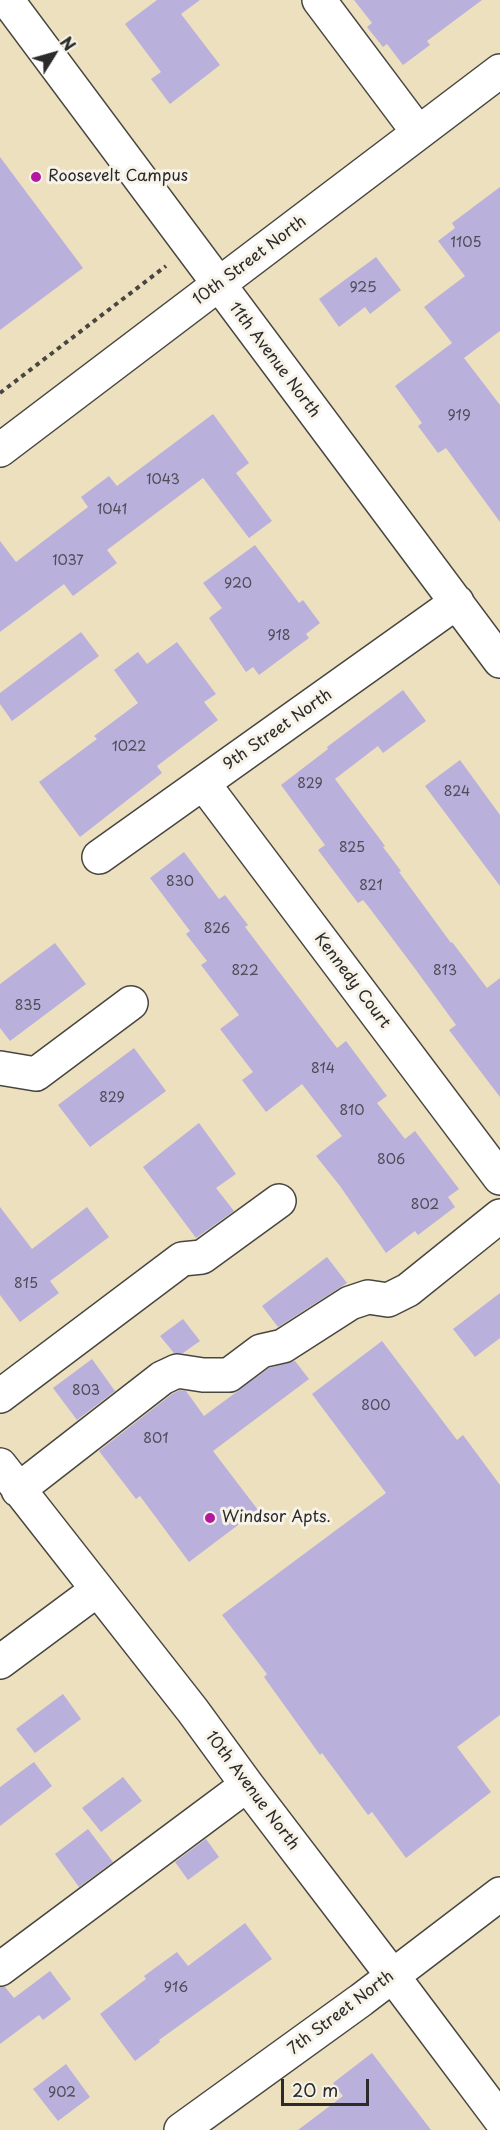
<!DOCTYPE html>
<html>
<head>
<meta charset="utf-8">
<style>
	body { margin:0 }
	#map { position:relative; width:500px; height:2130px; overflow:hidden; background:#ede0bf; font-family:"Playpen Sans",sans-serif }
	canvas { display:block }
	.north { position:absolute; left:24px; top:24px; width:60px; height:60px; -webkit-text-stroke:4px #f7f3e8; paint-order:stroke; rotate:53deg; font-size:16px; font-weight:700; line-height:24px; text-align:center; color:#2b2b2b }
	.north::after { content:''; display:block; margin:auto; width:21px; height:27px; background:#2b2b2b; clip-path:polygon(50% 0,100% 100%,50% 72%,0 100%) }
	.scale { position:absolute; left:281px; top:2079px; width:88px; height:27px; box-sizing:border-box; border:3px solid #2b2b2b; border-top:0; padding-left:8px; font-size:18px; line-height:21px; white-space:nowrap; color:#2b2b2b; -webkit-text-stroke:4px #f7f3e8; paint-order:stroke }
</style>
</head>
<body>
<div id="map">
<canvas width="500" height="2130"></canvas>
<div class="north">N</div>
<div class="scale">20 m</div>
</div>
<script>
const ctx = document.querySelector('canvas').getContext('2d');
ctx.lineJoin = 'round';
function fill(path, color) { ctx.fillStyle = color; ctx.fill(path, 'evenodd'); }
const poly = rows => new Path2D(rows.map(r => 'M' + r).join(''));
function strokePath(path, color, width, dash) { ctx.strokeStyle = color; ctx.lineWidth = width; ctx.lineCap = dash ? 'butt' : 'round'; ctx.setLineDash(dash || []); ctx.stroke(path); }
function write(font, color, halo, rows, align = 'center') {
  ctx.font = font + ' "Playpen Sans",sans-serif'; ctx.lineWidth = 6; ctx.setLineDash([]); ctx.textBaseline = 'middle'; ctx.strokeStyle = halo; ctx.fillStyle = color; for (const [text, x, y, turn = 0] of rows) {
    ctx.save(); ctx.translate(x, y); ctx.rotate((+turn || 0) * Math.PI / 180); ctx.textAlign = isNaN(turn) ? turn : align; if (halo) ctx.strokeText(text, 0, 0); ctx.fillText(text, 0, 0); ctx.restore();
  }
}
fill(poly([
	[157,0,200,0,181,14,220,65,170,104,151,79,161,72,125,24],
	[354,0,482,0,427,41,430,45,403,65,387,44,383,47,367,27,372,23],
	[0,157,83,268,0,330],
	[500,187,500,331,464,358,500,405,500,522,446,448,438,453,418,426,422,423,395,386,452,343,424,307,465,276,438,241,455,228,452,223],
	[376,257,401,290,370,314,365,307,339,327,319,299],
	[213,414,249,463,236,473,272,521,249,538,203,478,107,550,117,563,73,596,64,584,0,632,0,541,16,562,88,507,81,497,109,476,117,486],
	[255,545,299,603,303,600,320,623,306,634,309,638,259,675,253,667,246,672,209,618,222,608,203,583],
	[81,632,99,656,12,721,0,704,0,693],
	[177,642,216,694,204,702,218,720,157,766,162,773,80,837,39,782,97,739,94,736,138,703,114,670,138,652,147,664],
	[403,690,426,721,383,753,378,746,335,779,385,846,383,847,401,871,399,872,451,943,452,942,487,988,500,978,500,1097,449,1030,456,1025,416,970,368,906,363,900,358,903,318,850,325,845,281,785,328,749,327,747],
	[460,760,500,815,500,886,425,786],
	[184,852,219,899,225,895,248,925,245,927,337,1048,346,1041,387,1096,377,1103,405,1139,415,1131,459,1189,448,1197,455,1207,418,1235,415,1231,386,1253,340,1186,316,1156,342,1136,302,1084,266,1112,242,1080,253,1072,220,1029,239,1015,201,965,207,961,186,934,190,931,150,878],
	[55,943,86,984,10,1041,0,1028,0,984],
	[134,1048,166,1091,90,1147,58,1105],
	[199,1123,236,1174,216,1188,234,1211,196,1238,143,1167],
	[0,1207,32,1249,87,1207,109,1237,50,1281,59,1293,20,1322,0,1295],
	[327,1257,347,1283,278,1327,262,1306],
	[500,1293,500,1338,475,1357,453,1329],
	[183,1319,200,1341,183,1353,174,1353,160,1336],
	[382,1341,457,1440,463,1435,500,1485,500,1715,457,1747,491,1792,406,1858,372,1812,368,1815,322,1753,320,1755,264,1677,267,1674,222,1615,386,1493,312,1394],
	[92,1359,115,1391,77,1420,53,1388],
	[295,1361,309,1379,213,1451,258,1510,189,1562,140,1496,136,1499,99,1451,172,1394,180,1390,186,1391,204,1416,269,1368],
	[63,1694,81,1719,35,1753,16,1729],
	[34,1762,52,1786,0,1826,0,1787],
	[123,1777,142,1801,101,1832,82,1808],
	[88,1829,113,1862,79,1887,55,1854],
	[206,1839,219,1857,188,1880,175,1862],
	[245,1923,272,1959,159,2040,160,2042,135,2061,100,2014,146,1979,144,1976,177,1952,188,1966],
	[50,1971,71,1999,43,2020,39,2015,0,2044,0,1987,5,1987,14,1998],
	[372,2053,431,2130,298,2130,343,2096,333,2083],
	[66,2064,90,2097,58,2121,33,2089]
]), '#b9b0db');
const minor = poly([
	[7,0,500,661],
	[319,0,418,132],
	[203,783,500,1178],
	[99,857,457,602],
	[0,1068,36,1074,131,1003],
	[0,1396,182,1259,202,1257,279,1201],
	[0,1465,193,1711,247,1785,392,1975,500,2119],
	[18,1490,162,1378,177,1371,203,1375,229,1375,261,1351,283,1346,350,1303,368,1297,388,1300,408,1290,500,1216],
	[0,1662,97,1590],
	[0,1969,247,1785],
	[181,2130,361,2000,500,1894]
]);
const major = poly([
	[0,450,500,71]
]);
strokePath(minor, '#484641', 36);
strokePath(major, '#484641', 36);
strokePath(poly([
	[0,393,166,266]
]), '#484641', 4, [4.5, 4.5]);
strokePath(minor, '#fff', 33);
strokePath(major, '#fff', 33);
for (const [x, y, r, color] of [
	[36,177,6,"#b5179e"],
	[210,1518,6,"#b5179e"]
]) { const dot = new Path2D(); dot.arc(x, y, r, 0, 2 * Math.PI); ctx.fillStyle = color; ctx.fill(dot); strokePath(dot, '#f7f3e8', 2); }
write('14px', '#4e4c57', null, [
	["1105",466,243],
	["925",363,288],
	["919",459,416],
	["1043",163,480],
	["1041",112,510],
	["1037",68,561],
	["920",238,584],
	["918",279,636],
	["1022",129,747],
	["829",310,784],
	["824",457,792],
	["825",352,848],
	["830",180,882],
	["821",371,886],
	["826",217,929],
	["822",245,971],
	["813",445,971],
	["835",28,1006],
	["814",323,1069],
	["829",112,1098],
	["810",352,1111],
	["806",391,1160],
	["802",425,1205],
	["815",26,1284],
	["803",86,1391],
	["800",376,1406],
	["801",156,1439],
	["916",176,1988],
	["902",62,2093]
]);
write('16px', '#2b2b2b', '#f7f3e8', [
	["Roosevelt Campus",48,177],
	["Windsor Apts.",222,1518]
], 'left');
write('16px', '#2b2b2b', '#f7f3e8', [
	["10th Street North",250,261,-37],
	["11th Avenue North",274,360,53],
	["9th Street North",278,730,-35],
	["Kennedy Court",352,981,53],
	["10th Avenue North",252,1791,53],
	["7th Street North",341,2013,-37]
]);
</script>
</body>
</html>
